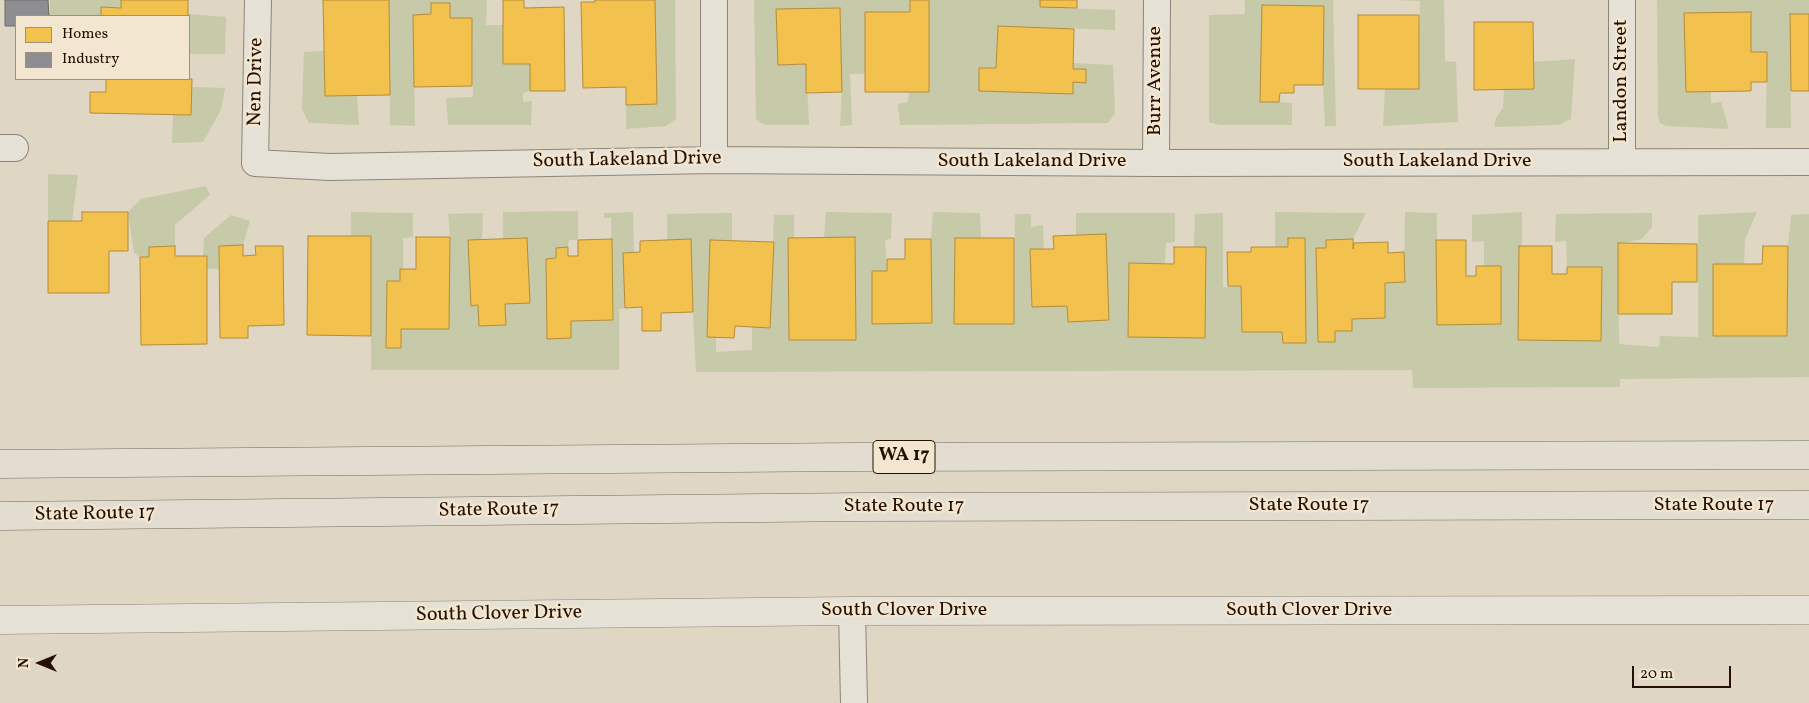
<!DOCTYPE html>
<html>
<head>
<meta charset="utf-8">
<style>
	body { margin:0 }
	#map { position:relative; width:1809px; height:703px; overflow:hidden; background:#dfd6c3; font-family:Vollkorn,serif }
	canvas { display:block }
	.legend { position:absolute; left:15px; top:15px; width:175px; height:65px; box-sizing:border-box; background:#f2e6d0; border:1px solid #a0907e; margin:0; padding:6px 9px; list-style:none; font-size:15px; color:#251003 }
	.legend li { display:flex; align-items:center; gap:10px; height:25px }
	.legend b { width:25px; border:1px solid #a0907e }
	.north { position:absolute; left:15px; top:638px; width:50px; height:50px; -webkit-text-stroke:4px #f2e6d0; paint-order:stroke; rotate:270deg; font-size:14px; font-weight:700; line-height:20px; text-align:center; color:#251003 }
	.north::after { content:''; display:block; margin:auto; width:18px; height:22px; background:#251003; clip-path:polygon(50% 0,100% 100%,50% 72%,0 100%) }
	.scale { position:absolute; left:1632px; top:666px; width:99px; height:22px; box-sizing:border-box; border:2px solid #251003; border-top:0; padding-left:6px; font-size:15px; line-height:18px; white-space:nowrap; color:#251003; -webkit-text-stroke:4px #f2e6d0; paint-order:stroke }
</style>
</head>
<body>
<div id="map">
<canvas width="1809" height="703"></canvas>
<ul class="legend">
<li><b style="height:14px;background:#f2c14e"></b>Homes</li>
<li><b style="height:14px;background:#8d8d92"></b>Industry</li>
</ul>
<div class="north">N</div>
<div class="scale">20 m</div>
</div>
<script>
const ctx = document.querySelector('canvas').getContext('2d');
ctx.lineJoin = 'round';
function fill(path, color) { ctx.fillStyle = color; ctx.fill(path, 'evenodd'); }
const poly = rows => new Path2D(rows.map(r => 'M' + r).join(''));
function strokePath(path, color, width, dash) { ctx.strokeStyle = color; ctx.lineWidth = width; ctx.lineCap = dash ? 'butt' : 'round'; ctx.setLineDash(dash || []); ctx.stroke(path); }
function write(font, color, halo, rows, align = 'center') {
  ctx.font = font + ' Vollkorn,serif'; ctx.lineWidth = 5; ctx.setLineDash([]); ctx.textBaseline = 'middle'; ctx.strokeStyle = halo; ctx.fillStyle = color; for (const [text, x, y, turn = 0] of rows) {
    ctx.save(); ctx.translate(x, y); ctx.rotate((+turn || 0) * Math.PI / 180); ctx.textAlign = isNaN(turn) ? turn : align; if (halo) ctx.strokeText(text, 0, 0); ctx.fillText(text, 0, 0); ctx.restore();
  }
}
fill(poly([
	[50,0,121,0,121,8,101,7,101,16,50,16],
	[389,0,487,0,486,25,503,25,530,64,530,91,523,93,523,102,532,101,531,125,448,125,446,98,473,97,472,18,450,18,450,3,432,3,431,14,413,15,415,126,390,125],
	[655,0,675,0,676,119,666,126,626,129,626,105],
	[754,0,910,0,910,12,865,12,865,74,850,74,852,125,840,126,842,92,840,8,776,10,778,65,806,64,809,125,765,125,756,119],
	[929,0,1040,0,1041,7,1115,10,1115,30,998,26,996,68,979,68,979,90,1072,94,1073,82,1086,83,1086,70,1073,69,1073,63,1113,65,1115,113,1108,123,900,125,898,104,908,102,909,92,929,92],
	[1245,0,1333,0,1336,126,1325,126,1323,85,1324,6,1262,5,1279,102,1292,103,1292,125,1219,125,1209,122,1209,15,1245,14],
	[1392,0,1444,0,1445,61,1456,62,1458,122,1383,126,1385,89,1419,89,1420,1],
	[1657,0,1809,0,1809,14,1790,14,1791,128,1766,128,1767,52,1751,52,1751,13,1685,13,1686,92,1711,91,1711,103,1721,102,1729,129,1666,126,1660,123,1658,116],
	[188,14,226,17,225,54,189,54],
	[324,51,325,96,357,95,359,125,309,123,302,109,304,52],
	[1575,59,1571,119,1559,125,1494,127,1496,118,1503,108,1504,89,1534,89,1534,62],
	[192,87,225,88,221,110,203,142,172,143,173,114,191,115],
	[48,174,78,175,72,221,48,221],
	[206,186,210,195,175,225,175,246,149,247,149,257,140,257,134,253,128,212,141,199],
	[578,211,578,240,569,240,568,247,556,248,556,258,546,259,547,338,571,338,571,321,613,320,611,218,604,218,604,213,633,212,634,252,624,253,625,308,619,309,619,370,371,370,371,237,351,236,351,212,413,213,413,237,403,238,403,269,400,270,400,281,387,281,386,347,401,348,401,329,449,329,450,237,448,214,483,213,482,240,472,306,478,305,480,326,505,325,505,304,527,238,503,239,503,212],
	[826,212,892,213,891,239,885,240,887,271,872,271,873,324,932,323,931,239,933,212,980,213,981,238,955,238,955,324,1014,324,1015,214,1031,214,1031,227,1043,225,1044,249,1030,250,1032,306,1067,306,1068,322,1109,320,1106,235,1076,236,1076,213,1175,213,1175,242,1166,243,1165,263,1129,263,1128,337,1205,338,1206,247,1194,247,1195,214,1223,213,1223,287,1241,286,1242,332,1282,332,1283,343,1306,343,1305,238,1288,238,1288,247,1275,247,1275,212,1366,213,1353,239,1326,240,1326,248,1316,248,1319,342,1334,342,1335,331,1352,319,1385,318,1385,283,1404,282,1405,212,1437,213,1437,325,1501,324,1501,267,1484,266,1484,241,1472,242,1472,215,1522,212,1522,246,1519,246,1518,340,1601,341,1602,267,1567,267,1566,241,1555,242,1556,214,1652,213,1652,227,1642,239,1618,244,1619,344,1659,347,1660,336,1698,337,1698,215,1757,212,1745,239,1744,264,1713,336,1787,336,1788,246,1791,215,1809,214,1809,377,1620,379,1620,387,1413,388,1412,370,696,372,693,312,667,240,667,214,732,213,732,240,710,240,707,336,716,337,716,352,752,350,752,327,770,327,774,215,794,215,794,238,788,239,789,340,856,340,855,238,824,238],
	[231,215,250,221,243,245,219,246,219,269,207,269,203,256,204,238]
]), '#c6caa9');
const homes = poly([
	[121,0,188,0,188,16,101,16,101,7,121,8,121,0],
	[323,0,389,0,390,95,325,96,323,0],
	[503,0,524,0,524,8,564,7,565,91,530,91,530,64,503,64,503,0],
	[595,0,655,0,657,104,626,105,626,87,583,88,581,2,595,2,595,0],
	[910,0,929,0,929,92,865,92,865,12,910,12,910,0],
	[1040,0,1077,0,1077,8,1040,7,1040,0],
	[431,3,450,3,450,18,472,18,472,86,414,87,413,15,431,14,431,3],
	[1262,5,1324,6,1323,85,1294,85,1294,93,1280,93,1279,102,1260,102,1262,5],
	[840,8,842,92,806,93,806,64,778,65,776,9,840,8],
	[1751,12,1751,52,1767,52,1767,82,1751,82,1751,91,1686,92,1684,13,1751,12],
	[1790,14,1809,14,1809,91,1791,91,1790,14],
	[1358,15,1419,15,1419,89,1358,89,1358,15],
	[1474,22,1533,22,1534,89,1474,90,1474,22],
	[998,26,1074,29,1073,69,1086,69,1086,83,1073,82,1073,94,979,91,979,68,996,68,998,26],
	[106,79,192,79,191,115,90,113,90,92,106,92,106,79],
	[82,212,128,212,128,251,109,251,109,293,48,293,48,221,82,221,82,212],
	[1106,234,1109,320,1068,322,1067,306,1032,307,1030,249,1054,249,1053,236,1106,234],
	[308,236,371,236,371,336,307,335,308,236],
	[416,237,450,237,449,329,401,329,401,348,386,348,387,281,400,281,400,269,416,269,416,237],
	[855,237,856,340,789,340,788,238,855,237],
	[527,238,530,303,505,304,506,325,479,326,478,305,471,306,468,240,527,238],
	[955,238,1014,238,1014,324,954,324,955,238],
	[1288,238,1305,238,1306,343,1283,343,1282,332,1242,332,1241,286,1228,286,1227,252,1251,252,1251,247,1288,247,1288,238],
	[612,239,613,320,571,321,571,338,547,339,546,259,556,258,556,248,568,247,568,256,578,256,578,240,612,239],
	[691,239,693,312,661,313,661,331,642,331,642,307,625,308,623,253,640,252,640,241,691,239],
	[905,239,931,239,932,323,872,324,872,271,887,271,887,259,905,259,905,239],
	[1353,239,1353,249,1354,243,1388,242,1388,253,1404,252,1405,282,1385,283,1385,318,1352,319,1352,331,1335,331,1335,342,1318,342,1316,248,1326,248,1326,240,1353,239],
	[710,240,774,242,770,328,735,326,734,338,707,337,710,240],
	[1436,240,1466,240,1466,276,1476,276,1476,266,1501,266,1501,324,1437,325,1436,240],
	[1618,243,1697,244,1697,282,1672,282,1672,314,1618,314,1618,243],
	[243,245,243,256,256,255,255,246,283,246,284,325,248,326,248,338,220,338,219,246,243,245],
	[175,246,175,256,207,256,207,344,141,345,140,257,149,257,149,247,175,246],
	[1519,246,1552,246,1552,274,1567,274,1567,267,1602,267,1601,341,1518,340,1519,246],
	[1763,246,1788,246,1787,336,1713,336,1713,264,1762,264,1763,246],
	[1174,247,1206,247,1205,338,1128,337,1129,263,1174,264,1174,247]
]);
fill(homes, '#f2c14e');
strokePath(homes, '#b48c38', 1);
const industry = poly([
	[5,0,48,0,49,16,16,16,16,26,5,26,5,0]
]);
fill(industry, '#8d8d92');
strokePath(industry, '#6e6867', 1);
const minor = poly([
	[258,0,255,163,330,167,714,160,1156,163,1809,162],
	[714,0,714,160],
	[1622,0,1622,162],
	[0,148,15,148],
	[1156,163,1157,0],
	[852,611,854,703]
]);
const tertiary = poly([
	[0,620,852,611,1809,610]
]);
const trunk = poly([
	[0,464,857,457,1809,455],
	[0,516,861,507,1809,505]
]);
strokePath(minor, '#8d8579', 28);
strokePath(tertiary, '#8d8579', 29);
strokePath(trunk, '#736b5f', 29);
strokePath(minor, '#e6e1d7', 26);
strokePath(tertiary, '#e6e1d7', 28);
strokePath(trunk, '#e2dcd1', 28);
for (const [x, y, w] of [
	[904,457,62]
]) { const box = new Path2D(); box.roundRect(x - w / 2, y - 16.5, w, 33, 4); ctx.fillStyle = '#f2e6d0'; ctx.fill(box); strokePath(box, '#251003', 1); }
write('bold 19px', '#251003', null, [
	["WA 17",904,457]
]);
write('20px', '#251003', '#f2e6d0', [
	["Burr Avenue",1156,81,-90],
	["Landon Street",1622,81,-90],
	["Nen Drive",257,82,-89],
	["South Lakeland Drive",627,161,-1],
	["South Lakeland Drive",1032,162],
	["South Lakeland Drive",1437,162],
	["State Route 17",1309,506],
	["State Route 17",1714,506],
	["State Route 17",904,507],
	["State Route 17",499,511,-1],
	["State Route 17",95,515,-1],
	["South Clover Drive",904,611],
	["South Clover Drive",1309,611],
	["South Clover Drive",499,615,-1]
]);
</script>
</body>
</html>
